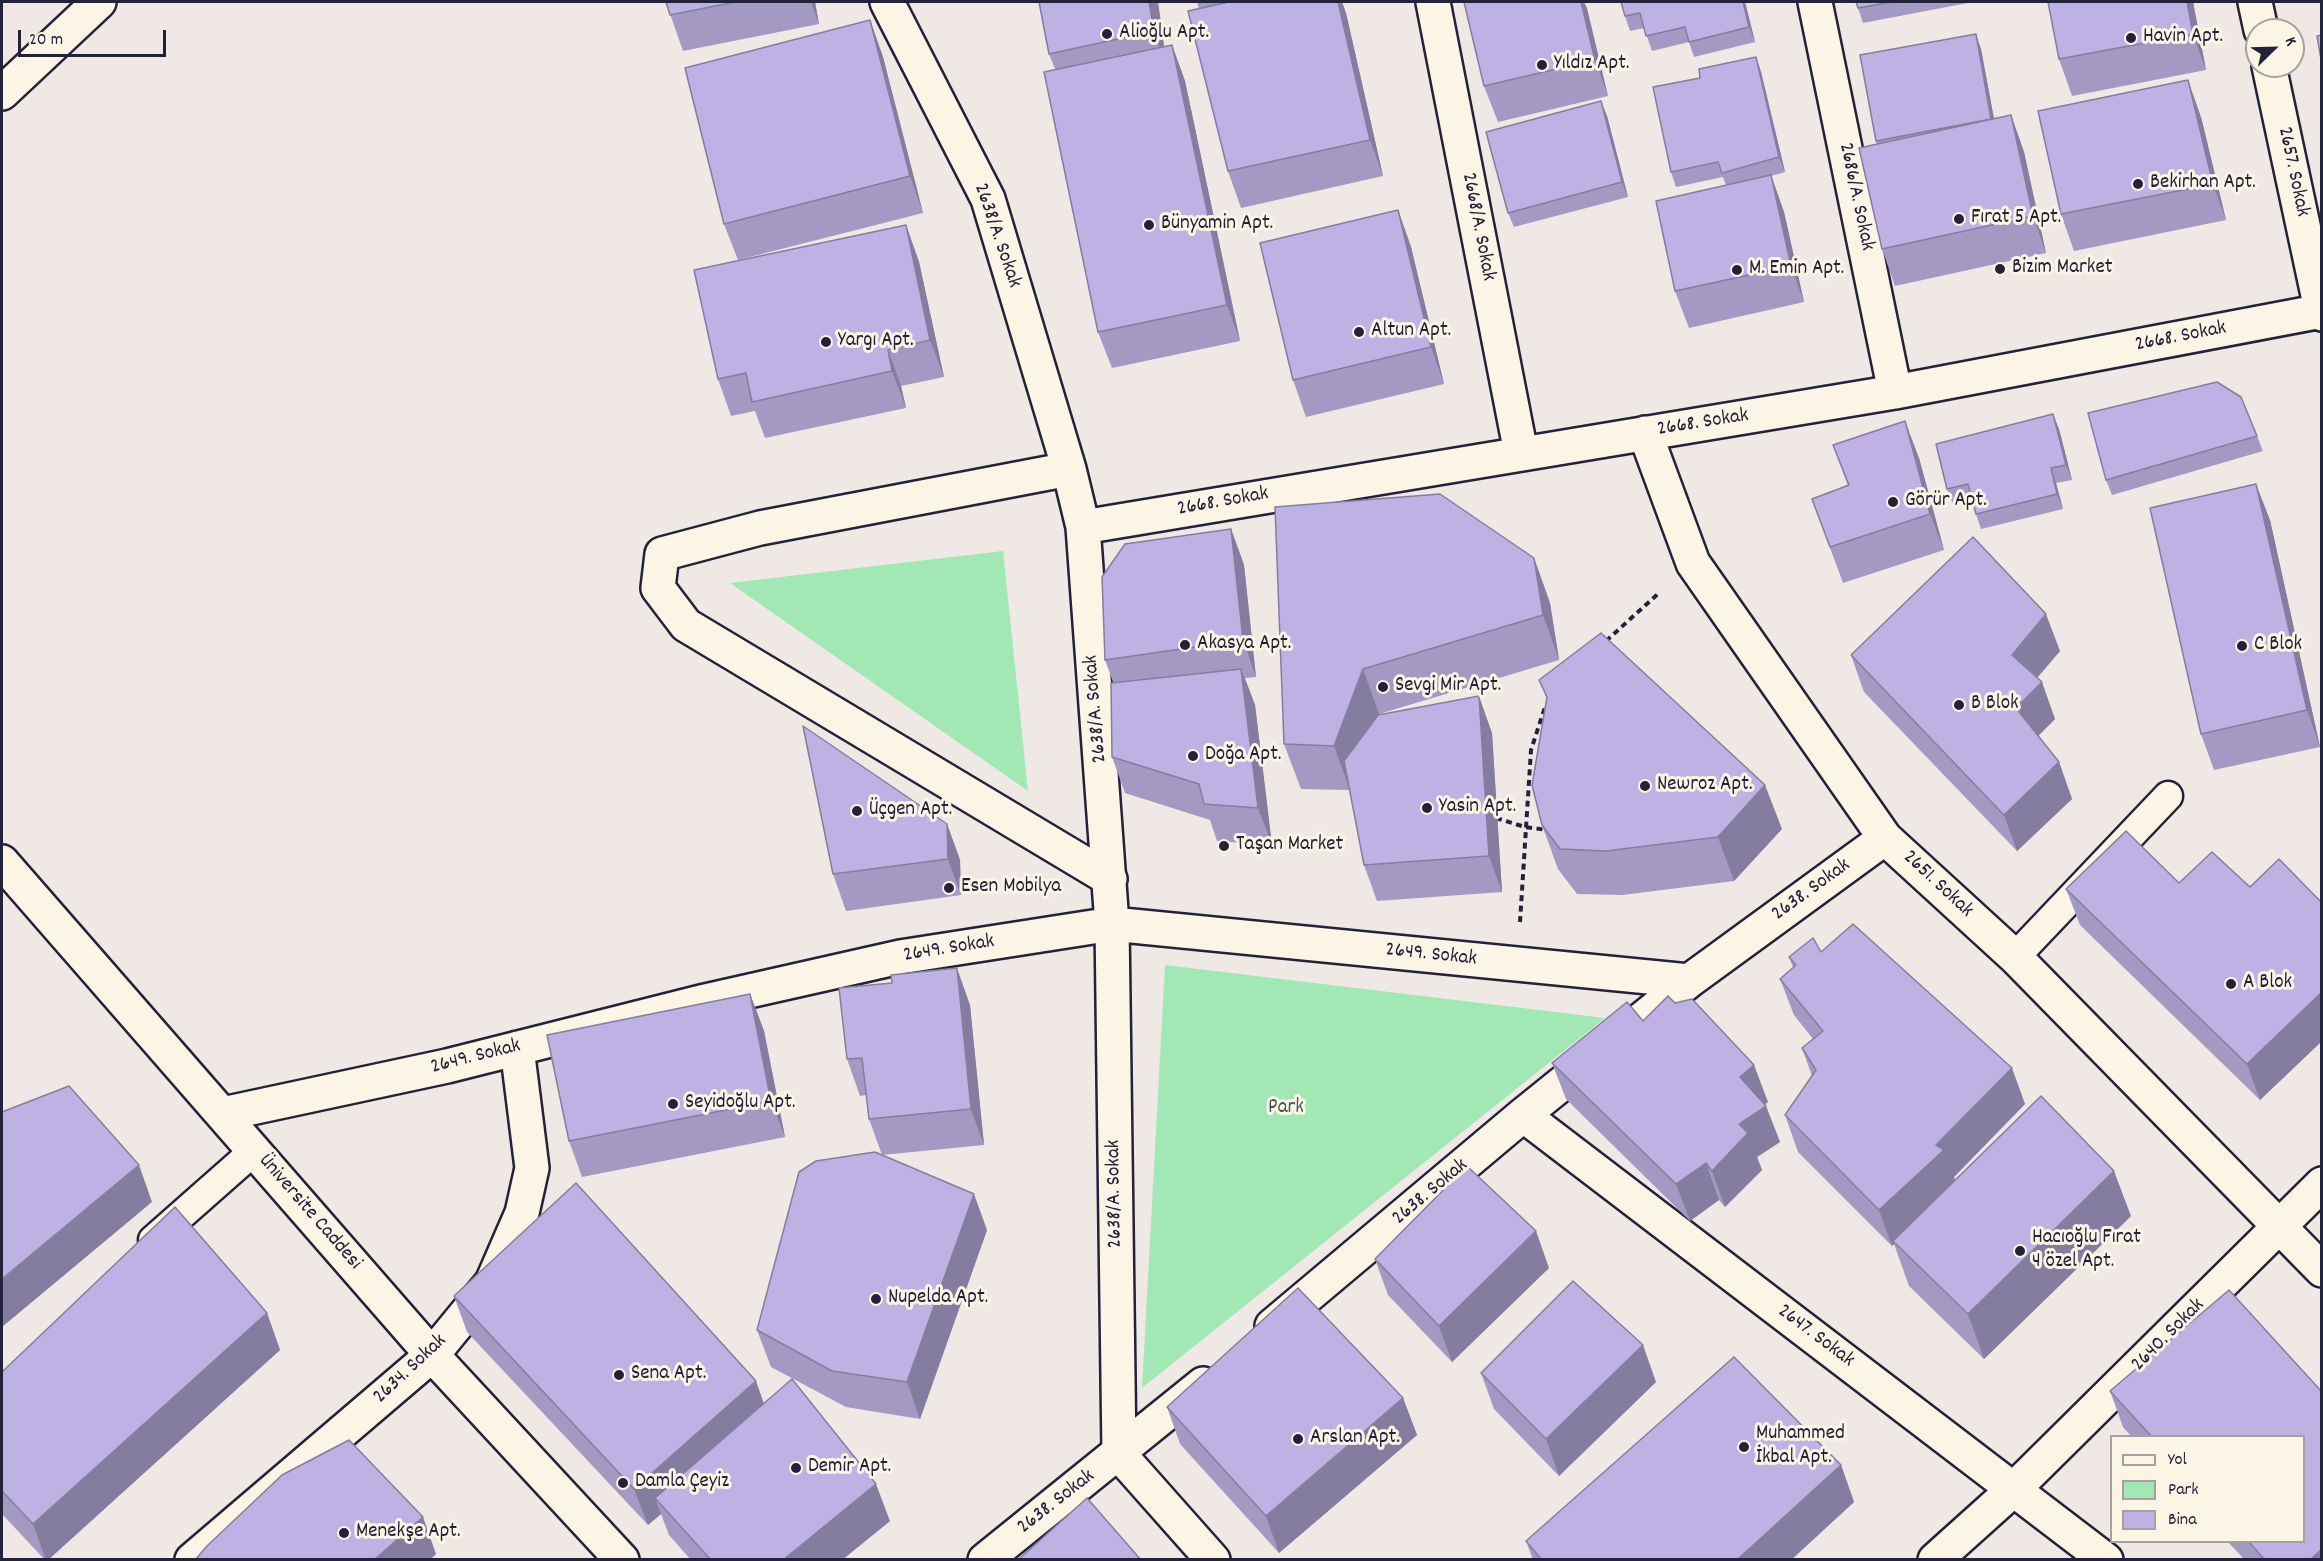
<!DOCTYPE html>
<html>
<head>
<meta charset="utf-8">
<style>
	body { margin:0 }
	#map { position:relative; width:2323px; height:1561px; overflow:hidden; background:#efe8e5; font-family:Dekko,sans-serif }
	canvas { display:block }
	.frame { position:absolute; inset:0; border:3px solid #22223b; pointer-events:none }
	.legend { position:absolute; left:2110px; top:1435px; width:195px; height:108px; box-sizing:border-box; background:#fcf5e5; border:2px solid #a5a1a1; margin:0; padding:8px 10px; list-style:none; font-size:18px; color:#22223b }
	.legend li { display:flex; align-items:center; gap:12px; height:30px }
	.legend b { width:30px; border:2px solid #a5a1a1 }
	.north { position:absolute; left:2245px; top:18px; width:60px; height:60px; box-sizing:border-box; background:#fcf5e5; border:2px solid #a5a1a1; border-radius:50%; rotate:67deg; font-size:16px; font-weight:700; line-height:24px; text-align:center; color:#22223b }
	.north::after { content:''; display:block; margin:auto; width:21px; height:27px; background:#22223b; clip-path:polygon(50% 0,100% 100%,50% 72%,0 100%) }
	.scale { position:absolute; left:18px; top:30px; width:148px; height:27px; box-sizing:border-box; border:3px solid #22223b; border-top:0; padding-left:8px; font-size:18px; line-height:21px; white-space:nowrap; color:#22223b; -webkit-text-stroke:4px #fcf5e5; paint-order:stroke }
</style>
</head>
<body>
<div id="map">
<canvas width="2323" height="1561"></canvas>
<div class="frame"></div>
<ul class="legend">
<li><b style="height:8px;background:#fcf5e5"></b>Yol</li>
<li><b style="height:16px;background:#a1e8b5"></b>Park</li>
<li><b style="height:16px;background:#bdb2e3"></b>Bina</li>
</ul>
<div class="north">K</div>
<div class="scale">20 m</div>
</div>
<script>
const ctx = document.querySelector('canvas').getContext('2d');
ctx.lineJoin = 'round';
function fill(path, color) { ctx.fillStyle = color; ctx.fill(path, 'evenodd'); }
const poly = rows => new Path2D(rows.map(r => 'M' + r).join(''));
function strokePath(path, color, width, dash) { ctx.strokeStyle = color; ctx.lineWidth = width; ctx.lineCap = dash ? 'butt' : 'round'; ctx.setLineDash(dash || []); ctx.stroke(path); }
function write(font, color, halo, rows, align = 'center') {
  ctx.font = font + ' Dekko,sans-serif'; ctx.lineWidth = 6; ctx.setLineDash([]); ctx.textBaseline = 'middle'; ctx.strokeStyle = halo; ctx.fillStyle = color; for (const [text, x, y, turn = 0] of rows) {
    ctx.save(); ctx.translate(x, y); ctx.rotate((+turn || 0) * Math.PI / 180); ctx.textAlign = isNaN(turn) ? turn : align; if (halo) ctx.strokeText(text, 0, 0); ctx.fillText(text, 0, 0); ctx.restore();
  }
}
fill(poly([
	[1003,551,1028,791,730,583],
	[1165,965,1605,1018,1142,1388]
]), '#a1e8b5');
const lane = poly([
	[2015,957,2168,796],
	[153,1240,255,1150]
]);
const street = poly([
	[887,2,988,199,1069,469,1083,527,1112,924,1119,1454,1213,1560],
	[1433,2,1521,453],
	[1815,2,1895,392],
	[2255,2,2261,30],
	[2269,66,2322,314],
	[1645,433,1693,563,1885,838,2015,957,2322,1270],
	[1069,469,760,528,662,554,658,588,686,625,1110,879],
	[1083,527,1895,392,2322,311],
	[223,1114,447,1066,705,1001,900,957,1112,924,1689,981],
	[1523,1115,2106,1560],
	[1272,1326,1523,1115,1689,981,1885,838],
	[192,1560,432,1355,492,1282,522,1213,532,1168,517,1048],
	[985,1560,1203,1384],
	[1935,1560,2014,1489,2322,1184]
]);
const secondary = poly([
	[2,93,99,2],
	[2,862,432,1355,622,1560]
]);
strokePath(lane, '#22223b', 33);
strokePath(street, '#22223b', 38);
strokePath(secondary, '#22223b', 38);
strokePath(poly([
	[1606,641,1660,592],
	[1496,818,1525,827,1547,830],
	[1520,922,1531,750,1546,704]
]), '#22223b', 4, [6, 4.5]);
strokePath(lane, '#fcf5e5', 28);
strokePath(street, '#fcf5e5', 33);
strokePath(secondary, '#fcf5e5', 33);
fill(poly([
	[666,2,815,2,819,24,683,51],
	[1039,2,1158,2,1164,47,1172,45,1185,81,1240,341,1112,368,1098,332,1055,69,1049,54],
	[1197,2,1342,2,1346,13,1383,176,1241,208,1228,171,1199,9],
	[1464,2,1584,2,1608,96,1498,122,1484,86],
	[1621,2,1745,2,1755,42,1694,57,1689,42,1652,51,1644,28,1630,31,1625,16],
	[1856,2,1973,2,1863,23],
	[2193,2,2206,70,2072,96,2059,59],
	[870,20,883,57,923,213,738,260,724,224],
	[1981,49,1994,119,2011,115,2024,152,2046,253,1895,286,1882,249,1877,144,1876,141],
	[1756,57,1761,72,1785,172,1771,176,1784,212,1804,302,1689,328,1675,291,1726,185,1723,177,1676,187,1671,172,1700,78],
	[1607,116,1628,197,1514,227,1508,213],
	[2201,117,2226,220,2074,251,2061,214],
	[1398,210,1411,247,1444,384,1306,417,1293,380],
	[906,225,919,262,944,377,901,386,906,408,765,438,755,411,731,416,718,379],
	[2059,429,2072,480,2056,483,2063,509,1981,529,1976,514,1972,499,1953,504,1947,489],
	[2257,436,2263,451,2112,495,2106,480],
	[1833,445,1919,458,1944,550,1843,583,1812,499,1848,486],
	[1275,507,1534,558,1550,603,1559,660,1379,714,1378,715,1492,733,1502,892,1377,901,1364,865,1350,790,1301,789,1284,744],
	[2270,520,2320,747,2214,770,2201,734],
	[1231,529,1244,565,1256,677,1245,678,1255,705,1272,845,1217,841,1210,820,1125,793,1112,757,1113,682,1105,660],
	[2060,651,2037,678,2055,719,2038,736,2059,762,2072,799,2017,851,1864,692,1851,655],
	[1539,680,1782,829,1734,881,1622,895,1577,894,1558,869,1542,825,1547,699],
	[947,824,960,860,961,895,846,911,833,874],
	[2179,883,2322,903,2322,1041,2260,1100,2080,925,2066,889],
	[1821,952,2025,1104,1954,1177,1955,1180,2131,1216,1984,1359,1909,1286,1894,1244,1892,1246,1798,1152,1785,1115,1812,1076,1802,1048,1813,1039,1794,1015,1780,979,1793,967,1789,957],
	[750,994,764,1031,785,1137,582,1177,569,1141],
	[970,1005,984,1145,882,1155,987,1230,920,1419,846,1407,771,1367,757,1330,882,1155,869,1119,866,1095,860,1096,847,1059],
	[1643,1021,1768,1102,1765,1104,1780,1142,1757,1157,1762,1170,1725,1207,1719,1200,1690,1221,1566,1099,1552,1063],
	[1375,1259,1549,1268,1452,1362,1388,1295],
	[2229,1290,2322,1392,2322,1560,2245,1560,2228,1542,2304,1542,2304,1437,2132,1437,2123,1427,2110,1391],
	[454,1296,764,1404,890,1521,842,1560,691,1560,669,1535,661,1514,648,1525,467,1332],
	[267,1313,280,1350,48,1560,45,1560,2,1514,2,1372],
	[1481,1373,1656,1382,1559,1476,1494,1409],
	[1403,1398,1417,1435,1279,1553,1180,1444,1167,1407],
	[1841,1465,1854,1502,1791,1560,1533,1560,1526,1541]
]), '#a399c3');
fill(poly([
	[811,2,815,2,819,24],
	[1149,2,1158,2,1167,67,1154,31],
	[1338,2,1342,2,1346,13,1383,176,1370,140],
	[1581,2,1584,2,1587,8,1608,96,1595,60],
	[1743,2,1745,2,1755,42,1749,27],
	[2187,2,2193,2,2206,70,2193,34],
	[870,20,883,57,923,213,910,176],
	[1976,34,1981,49,1997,135,1992,120],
	[1172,45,1185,81,1240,341,1227,305],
	[1756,57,1761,72,1785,172,1779,157],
	[2188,80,2201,117,2226,220,2213,184],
	[1601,101,1607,116,1628,197,1622,182],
	[2011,115,2024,152,2046,253,2033,216],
	[1771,175,1784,212,1804,302,1791,266],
	[1398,210,1411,247,1444,384,1431,347],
	[906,225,919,262,944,377,930,340],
	[888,350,901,386,906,408,892,371],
	[2053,414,2059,429,2072,480,2066,465],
	[1905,421,1919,458,1944,550,1930,514],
	[2051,468,2056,483,2063,509,2057,494],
	[2256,484,2270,520,2320,747,2307,710],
	[1231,529,1244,565,1256,677,1243,640],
	[1534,558,1550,603,1559,660,1543,615],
	[2046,614,2060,651,2025,692,2012,655],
	[1241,669,1255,705,1272,845,1258,808],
	[1363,669,1379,714,1350,790,1334,746],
	[2042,682,2055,719,2029,745,2016,708],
	[1479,696,1492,733,1502,892,1489,856],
	[2059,762,2072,799,2017,851,2004,815],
	[1765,785,1782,829,1734,881,1718,837],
	[947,824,960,860,961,895,948,859],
	[957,968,970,1005,984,1145,971,1109],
	[2322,992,2322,1041,2260,1100,2247,1064],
	[750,994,764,1031,785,1137,771,1101],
	[1754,1065,1768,1102,1753,1113,1740,1077],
	[2012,1068,2025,1104,1954,1177,1957,1187,1893,1241,1894,1244,1892,1246,1879,1210,1936,1145],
	[1766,1106,1780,1142,1757,1157,1762,1170,1725,1207,1712,1171,1739,1124],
	[1706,1163,1719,1200,1690,1221,1676,1184],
	[139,1165,152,1202,2,1327,2,1279],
	[2114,1171,2131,1216,1984,1359,1968,1314],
	[974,1194,987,1230,920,1419,907,1382],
	[1536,1231,1549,1268,1452,1362,1439,1326],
	[267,1313,280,1350,48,1560,46,1560,33,1524],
	[1643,1345,1656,1382,1559,1476,1546,1439],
	[756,1381,769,1418,655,1498,661,1514,648,1525,634,1489],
	[1403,1398,1417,1435,1279,1553,1266,1516],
	[1841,1465,1854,1502,1791,1560,1737,1560],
	[876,1484,890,1521,842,1560,783,1560],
	[423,1517,436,1554,430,1560,374,1560],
	[2322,1549,2322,1560,2310,1560]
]), '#847d9f');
const building = poly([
	[666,2,735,2,670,15,666,2],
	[1039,2,1149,2,1154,31,1049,54,1039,2],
	[1229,2,1338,2,1370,140,1228,171,1188,11,1229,2],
	[1464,2,1581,2,1595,60,1484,86,1464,2],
	[1621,2,1743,2,1749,27,1689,42,1685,27,1646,36,1640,13,1625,16,1621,2],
	[1856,2,1892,2,1858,8,1856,2],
	[2048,2,2187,2,2193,34,2059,59,2048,2],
	[870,20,910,176,724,224,685,68,870,20],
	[1976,34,1991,119,1876,141,1860,55,1976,34],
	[2322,35,2322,65,2317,36,2322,35],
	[1172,45,1227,305,1098,332,1044,72,1172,45],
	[1756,57,1779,157,1722,173,1718,162,1671,172,1653,87,1700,78,1699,69,1756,57],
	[2188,80,2213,184,2061,214,2038,111,2188,80],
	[1601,101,1622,182,1508,213,1486,132,1601,101],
	[2011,115,2033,216,1882,249,1859,148,2011,115],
	[1771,175,1791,266,1675,291,1656,201,1771,175],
	[1398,210,1431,347,1293,380,1260,243,1398,210],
	[906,225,930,340,888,350,892,371,752,402,746,373,718,379,694,270,906,225],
	[2217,382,2241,397,2257,436,2106,480,2088,413,2217,382],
	[2053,414,2066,465,2051,468,2057,494,1976,514,1968,484,1947,489,1936,444,2053,414],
	[1905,421,1930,514,1830,547,1812,499,1849,485,1833,445,1905,421],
	[2256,484,2307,710,2201,734,2150,508,2256,484],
	[1440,494,1534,558,1543,615,1363,669,1334,746,1284,744,1275,507,1440,494],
	[1231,529,1243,640,1105,660,1102,577,1125,544,1231,529],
	[1973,537,2046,614,2012,655,2042,682,2016,708,2059,762,2004,815,1851,655,1973,537],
	[1601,633,1765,785,1718,837,1606,851,1560,849,1542,825,1532,785,1547,697,1539,680,1601,633],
	[1241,669,1258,808,1204,804,1199,784,1112,757,1111,683,1241,669],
	[1479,696,1489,856,1364,865,1344,761,1378,715,1479,696],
	[803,726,947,824,948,859,833,874,803,726],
	[2126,831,2179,883,2212,852,2250,887,2279,859,2322,903,2322,992,2247,1064,2066,889,2126,831],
	[1853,924,2012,1068,1936,1145,1944,1150,1879,1210,1785,1115,1816,1070,1802,1048,1823,1031,1780,979,1796,965,1789,957,1813,938,1821,952,1853,924],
	[957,968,971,1109,869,1119,862,1058,847,1059,839,988,892,983,891,975,957,968],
	[750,994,771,1101,569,1141,547,1035,750,994],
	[1668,996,1675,1003,1692,999,1754,1065,1740,1077,1766,1106,1739,1124,1748,1133,1712,1171,1706,1163,1676,1184,1552,1063,1627,1002,1643,1021,1668,996],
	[69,1086,139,1165,2,1279,2,1112,69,1086],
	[2041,1096,2114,1171,1968,1314,1893,1241,2041,1096],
	[875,1152,974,1194,907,1382,832,1371,757,1330,799,1172,816,1161,875,1152],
	[1467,1166,1536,1231,1439,1326,1375,1259,1467,1166],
	[576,1183,756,1381,634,1489,454,1296,576,1183],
	[175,1207,267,1313,33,1524,2,1491,2,1372,175,1207],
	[1573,1281,1643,1345,1546,1439,1481,1373,1573,1281],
	[1298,1288,1403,1398,1266,1516,1167,1407,1298,1288],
	[2229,1290,2322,1392,2322,1549,2310,1560,2265,1560,2249,1542,2304,1542,2304,1437,2152,1437,2110,1391,2229,1290],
	[1734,1357,1841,1465,1737,1560,1542,1560,1526,1541,1734,1357],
	[792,1379,876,1484,783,1560,711,1560,655,1498,792,1379],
	[349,1440,423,1517,374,1560,195,1560,207,1546,282,1475,349,1440],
	[1087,1498,1141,1560,1018,1560,1087,1498]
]);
fill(building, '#bdb2e3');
strokePath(building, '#847d9f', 1.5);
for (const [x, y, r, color] of [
	[1107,34,6,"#22223b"],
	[2131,38,6,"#22223b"],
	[1542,65,6,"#22223b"],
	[2138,184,6,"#22223b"],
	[1959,219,6,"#22223b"],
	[1149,225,6,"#22223b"],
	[2000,269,6,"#22223b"],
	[1737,270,6,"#22223b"],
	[1359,332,6,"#22223b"],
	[826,342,6,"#22223b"],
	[1893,502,6,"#22223b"],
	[1185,645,6,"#22223b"],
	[2242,646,6,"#22223b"],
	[1383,687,6,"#22223b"],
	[1959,705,6,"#22223b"],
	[1193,756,6,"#22223b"],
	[1645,786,6,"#22223b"],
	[1427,808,6,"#22223b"],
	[857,811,6,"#22223b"],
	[1224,846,6,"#22223b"],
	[949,888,6,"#22223b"],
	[2231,984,6,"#22223b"],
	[673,1104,6,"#22223b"],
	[2020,1251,6,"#22223b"],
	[876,1299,6,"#22223b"],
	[619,1375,6,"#22223b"],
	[1298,1439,6,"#22223b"],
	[1744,1447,6,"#22223b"],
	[796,1468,6,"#22223b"],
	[623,1483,6,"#22223b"],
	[344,1533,6,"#22223b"]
]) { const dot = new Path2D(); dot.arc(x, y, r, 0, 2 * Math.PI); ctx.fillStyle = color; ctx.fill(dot); strokePath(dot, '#fcf5e5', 2); }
write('21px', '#22223b', '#fcf5e5', [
	["Alioğlu Apt.",1119,34],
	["Havin Apt.",2143,38],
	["Yıldız Apt.",1554,65],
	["Bekirhan Apt.",2150,184],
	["Fırat 5 Apt.",1971,219],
	["Bünyamin Apt.",1161,225],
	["Bizim Market",2012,269],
	["M. Emin Apt.",1749,270],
	["Altun Apt.",1371,332],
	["Yargı Apt.",838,342],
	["Görür Apt.",1905,502],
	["Akasya Apt.",1197,645],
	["C Blok",2254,646],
	["Sevgi Mir Apt.",1395,687],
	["B Blok",1971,705],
	["Doğa Apt.",1205,756],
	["Newroz Apt.",1657,786],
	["Yasin Apt.",1439,808],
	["Üçgen Apt.",869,811],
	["Taşan Market",1236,846],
	["Esen Mobilya",961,888],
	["A Blok",2243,984],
	["Seyidoğlu Apt.",685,1104],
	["Hacıoğlu Fırat",2032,1239],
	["4 özel Apt.",2032,1263],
	["Nupelda Apt.",888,1299],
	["Sena Apt.",631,1375],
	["Muhammed",1756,1435],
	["İkbal Apt.",1756,1459],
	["Arslan Apt.",1310,1439],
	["Demir Apt.",808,1468],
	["Damla Çeyiz",635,1483],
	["Menekşe Apt.",356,1533]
], 'left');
write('21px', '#22223b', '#fcf5e5', [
	["2657. Sokak",2292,172,78],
	["2686/A. Sokak",1855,197,78],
	["2668/A. Sokak",1477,227,79],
	["2638/A. Sokak",996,236,71],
	["2668. Sokak",2181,338,-11],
	["2668. Sokak",1703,424,-9],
	["2668. Sokak",1223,503,-10],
	["2638/A. Sokak",1097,709,-95],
	["2651. Sokak",1937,885,43],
	["2638. Sokak",1812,891,-36],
	["2649. Sokak",949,950,-9],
	["2649. Sokak",1431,956,6],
	["2649. Sokak",476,1058,-14],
	["2638. Sokak",1431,1193,-40],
	["2638/A. Sokak",1116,1194,-91],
	["Üniversite Caddesi",309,1213,49],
	["2640. Sokak",2169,1336,-45],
	["2647. Sokak",1815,1337,37],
	["2634. Sokak",411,1370,-43],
	["2638. Sokak",1057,1503,-38]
]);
write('21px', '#42545a', '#fcf5e5', [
	["Park",1286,1109]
]);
</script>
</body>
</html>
